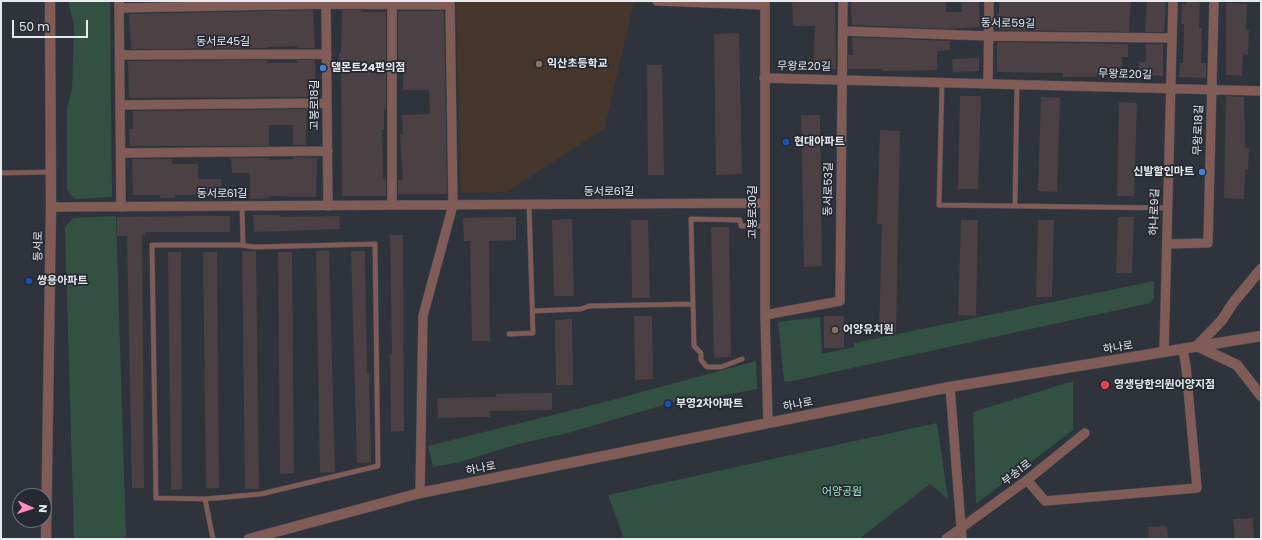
<!DOCTYPE html>
<html>
<head>
<meta charset="utf-8">
<style>
	body { margin:0 }
	#map { position:relative; width:1262px; height:540px; overflow:hidden; background:#2f333b; font-family:Poppins,sans-serif }
	canvas { display:block }
	.frame { position:absolute; inset:0; border:2px solid #e8eaf0; pointer-events:none }
	.north { position:absolute; left:12px; top:488px; width:40px; height:40px; box-sizing:border-box; background:#252931; border:1px solid #73767d; border-radius:50%; rotate:93deg; font-size:11px; font-weight:700; line-height:16px; text-align:center; color:#e8eaf0 }
	.north::after { content:''; display:block; margin:auto; width:14px; height:18px; background:#fe8ebd; clip-path:polygon(50% 0,100% 100%,50% 72%,0 100%) }
	.scale { position:absolute; left:12px; top:20px; width:76px; height:18px; box-sizing:border-box; border:2px solid #e8eaf0; border-top:0; padding-left:5px; font-size:12px; line-height:14px; white-space:nowrap; color:#e8eaf0; -webkit-text-stroke:3px #252931; paint-order:stroke }
</style>
</head>
<body>
<div id="map">
<canvas width="1262" height="540"></canvas>
<div class="frame"></div>
<div class="north">N</div>
<div class="scale">50 m</div>
</div>
<script>
const ctx = document.querySelector('canvas').getContext('2d');
ctx.lineJoin = 'round';
function fill(path, color) { ctx.fillStyle = color; ctx.fill(path, 'evenodd'); }
const poly = rows => new Path2D(rows.map(r => 'M' + r).join(''));
function strokePath(path, color, width, dash) { ctx.strokeStyle = color; ctx.lineWidth = width; ctx.lineCap = dash ? 'butt' : 'round'; ctx.setLineDash(dash || []); ctx.stroke(path); }
function write(font, color, halo, rows, align = 'center') {
  ctx.font = font + ' Poppins,"Noto Sans KR",sans-serif'; ctx.lineWidth = 3.5; ctx.setLineDash([]); ctx.textBaseline = 'middle'; ctx.strokeStyle = halo; ctx.fillStyle = color; for (const [text, x, y, turn = 0] of rows) {
    ctx.save(); ctx.translate(x, y); ctx.rotate((+turn || 0) * Math.PI / 180); ctx.textAlign = isNaN(turn) ? turn : align; if (halo) ctx.strokeText(text, 0, 0); ctx.fillText(text, 0, 0); ctx.restore();
  }
}
fill(poly([
	[456,1,634,1,605,128,507,192,461,193]
]), '#47362c');
fill(poly([
	[68,1,110,1,112,197,74,199,67,190,67,109,72,89,74,25],
	[116,216,126,537,117,539,74,539,65,227,73,218],
	[1154,281,1154,298,1150,303,788,382,784,381,778,322,820,317,822,354,854,347,854,343],
	[756,361,757,389,703,399,684,399,568,433,518,444,460,462,433,467,428,446,601,403],
	[1073,381,1073,430,976,504,973,412],
	[937,423,948,499,930,484,859,539,624,539,608,495]
]), '#325143');
fill(poly([
	[792,1,835,1,836,69,813,70,815,26,793,26],
	[851,1,946,1,946,12,962,12,961,1,979,1,980,27,949,29,852,25],
	[999,1,1131,1,1129,32,998,30,997,14,999,14],
	[1147,1,1166,1,1164,32,1145,32],
	[1186,1,1200,1,1199,28,1202,28,1201,63,1206,63,1206,78,1179,77,1180,63,1183,63,1184,24,1181,24,1182,4,1186,5],
	[1226,3,1247,4,1246,30,1249,30,1248,54,1243,54,1242,76,1226,75],
	[313,10,315,48,297,48,297,46,267,47,267,48,131,49,129,14],
	[342,10,361,10,361,12,386,12,386,109,384,109,384,129,382,129,383,178,386,180,386,196,342,196,341,70,339,70,339,53,341,53],
	[401,11,444,11,447,194,398,194,398,180,403,180,400,134,403,134,402,115,430,114,429,90,403,90,403,67,398,67,398,12],
	[739,33,742,174,716,175,714,34],
	[852,37,950,41,950,50,937,51,937,70,882,71,882,69,848,69,848,55,853,55],
	[997,42,1128,44,1128,57,1122,57,1122,76,1063,77,1063,73,997,72],
	[1146,44,1163,44,1163,76,1139,75,1139,62,1146,62],
	[979,58,979,71,953,72,952,59],
	[267,60,267,63,297,63,297,60,315,60,316,95,307,96,307,97,129,98,128,61],
	[647,65,662,65,664,175,648,175],
	[960,96,981,96,978,189,958,189],
	[1226,96,1244,97,1245,148,1249,148,1248,170,1245,170,1244,199,1224,198],
	[1041,97,1060,98,1057,192,1038,191],
	[1119,102,1137,103,1134,196,1117,196],
	[307,109,306,145,293,145,293,125,269,125,269,146,130,146,129,129,133,129,133,111],
	[801,115,820,115,822,266,804,267],
	[880,130,900,131,896,333,879,332,882,224,877,224],
	[293,157,317,158,316,197,269,196,269,198,250,199,250,173,232,173,231,158,269,158,269,160,293,159],
	[132,159,172,159,172,164,198,164,198,179,221,179,221,197,206,197,206,195,175,195,175,198,160,198,160,195,133,195],
	[253,215,280,215,280,217,339,216,340,229,254,232],
	[194,216,230,216,230,232,145,232,145,235,142,235,144,488,132,488,127,236,117,236,117,217],
	[516,217,516,240,489,241,490,341,472,341,470,241,464,241,463,218],
	[1118,217,1134,217,1132,273,1116,273],
	[572,219,574,296,554,296,552,220],
	[631,220,648,220,650,298,632,298],
	[961,220,978,220,976,316,958,315],
	[1038,220,1054,220,1052,297,1036,297],
	[711,227,729,227,731,357,714,358],
	[390,235,403,235,404,431,391,432,390,355,392,355],
	[329,250,335,472,320,473,316,251],
	[242,251,256,251,259,489,245,489],
	[351,251,365,251,367,374,369,374,371,462,357,463],
	[168,252,181,252,182,489,171,490],
	[203,252,217,252,219,488,206,488],
	[278,252,292,252,294,473,280,474],
	[634,316,652,316,653,379,635,380],
	[824,316,844,316,844,348,824,348],
	[572,319,573,385,556,385,555,320],
	[552,393,552,410,490,411,490,417,438,418,437,398,496,397,496,394],
	[1253,518,1254,539,1235,539,1233,519],
	[1167,526,1168,539,1149,539,1148,527]
]), '#4b4043');
const service = poly([
	[942,82,939,205,1167,208],
	[1,173,50,172],
	[242,206,243,245],
	[1015,206,1017,84],
	[375,244,378,466,261,494,205,499,156,498,152,245,241,245,254,247,375,244],
	[532,311,581,309,589,306,693,304],
	[509,334,533,333,529,204],
	[742,359,721,367,707,367,701,360,701,353,694,346,691,219,740,220,741,226,765,226],
	[205,499,213,539]
]);
const minor = poly([
	[119,1,121,207],
	[326,1,328,206],
	[657,1,765,5],
	[765,1,765,315,768,423],
	[392,5,392,205],
	[119,8,326,4,450,5],
	[843,31,989,36,1172,38],
	[120,55,327,54],
	[764,78,1261,91],
	[988,84,989,1],
	[120,105,327,103],
	[121,153,328,151],
	[51,207,765,203],
	[1167,244,1208,243,1214,1],
	[765,315,840,301,843,1],
	[1164,352,1173,1],
	[950,387,962,539],
	[1027,480,1045,501,1197,488,1186,367,1183,349],
	[420,493,423,316,453,205,450,1],
	[946,539,1027,480,1085,433]
]);
const tertiary = poly([
	[1261,269,1233,303,1222,320,1197,346,1237,365,1261,396],
	[46,539,51,207,50,1],
	[249,539,420,493,768,423,950,387,1261,336]
]);
strokePath(service, '#4d5058', 5.5);
strokePath(minor, '#4d5058', 10);
strokePath(tertiary, '#4d5058', 11);
strokePath(service, '#815c56', 4.5);
strokePath(minor, '#815c56', 9);
strokePath(tertiary, '#815c56', 10);
for (const [x, y, r, color] of [
	[539,64,4,"#8d6e63"],
	[323,68,4,"#3f7fe0"],
	[786,142,4,"#1a4fb4"],
	[1202,172,4,"#3f7fe0"],
	[29,281,4,"#1a4fb4"],
	[835,330,4,"#8d6e63"],
	[1105,385,5,"#e0444e"],
	[668,404,4,"#1a4fb4"]
]) { const dot = new Path2D(); dot.arc(x, y, r, 0, 2 * Math.PI); ctx.fillStyle = color; ctx.fill(dot); strokePath(dot, '#252931', 1.5); }
write('11px', '#e8eaf0', '#252931', [
	["동서로59길",1008,24,1],
	["동서로45길",223,42],
	["무왕로20길",804,67,1],
	["무왕로20길",1125,75,2],
	["고봉로18길",315,105,-90],
	["무왕로18길",1199,130,-88],
	["동서로53길",829,189,-89],
	["동서로61길",609,192],
	["동서로61길",222,194],
	["고봉로30길",753,212,-90],
	["하나로9길",1155,212,-88],
	["동서로",39,246,-89],
	["하나로",1118,348,-9],
	["하나로",798,405,-11],
	["하나로",481,469,-11],
	["부송1로",1017,473,-37]
]);
write('bold 11px', '#e8eaf0', '#252931', [
	["익산초등학교",547,64],
	["델몬트24편의점",331,68],
	["현대아파트",794,142],
	["신발할인마트",1194,172,"right"],
	["쌍용아파트",37,281],
	["어양유치원",843,330],
	["영생당한의원어양지점",1114,385],
	["부영2차아파트",676,404]
], 'left');
write('11px', '#a2e6c6', '#252931', [
	["어양공원",842,492]
]);
</script>
</body>
</html>
